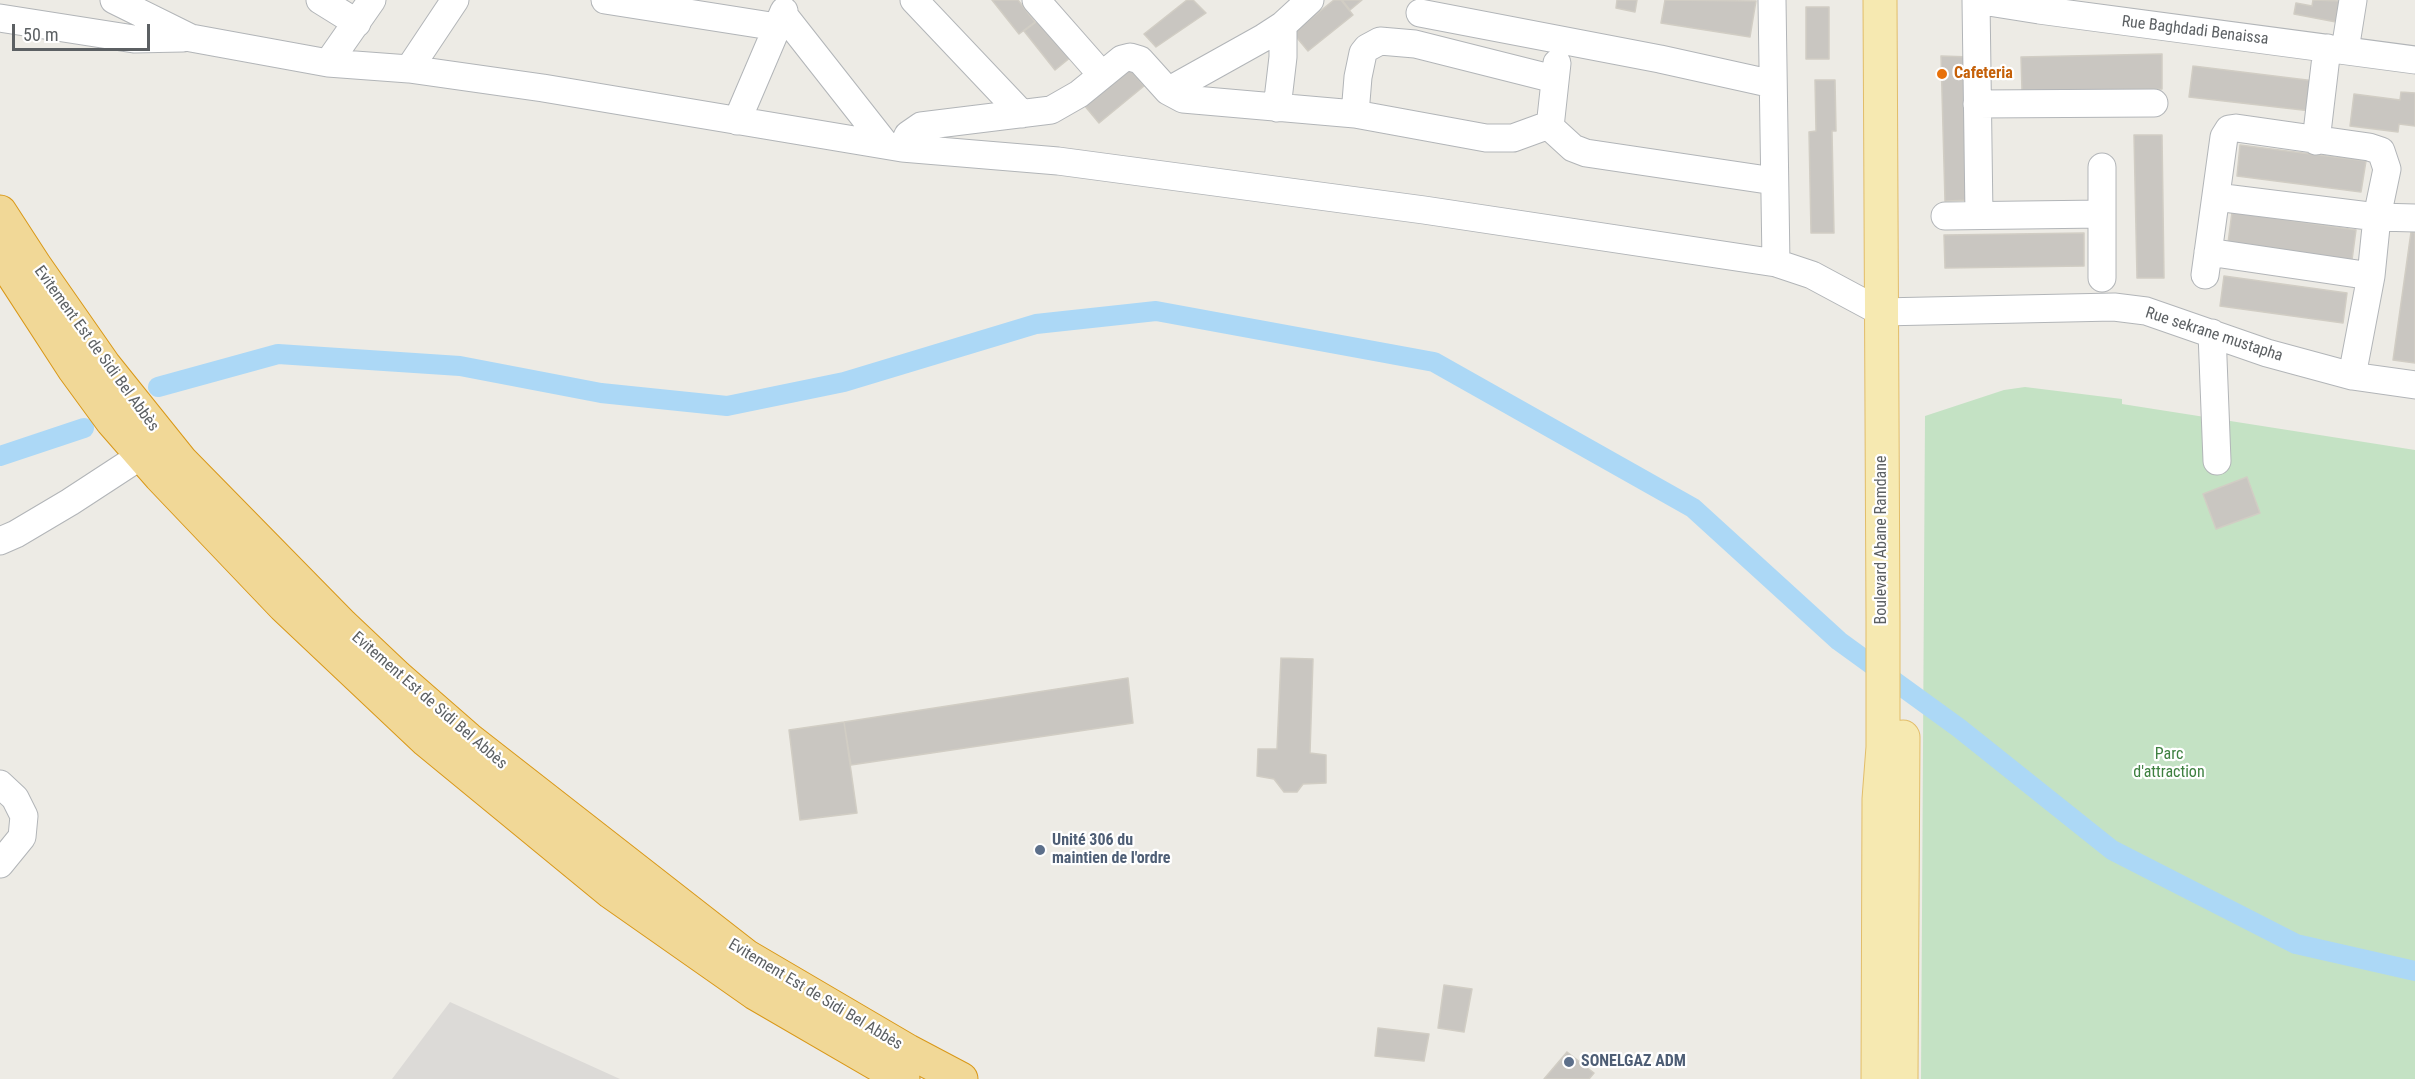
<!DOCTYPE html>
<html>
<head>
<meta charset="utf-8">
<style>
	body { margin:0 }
	#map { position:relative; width:2415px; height:1079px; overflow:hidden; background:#edebe5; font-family:"Roboto Condensed",sans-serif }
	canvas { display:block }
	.scale { position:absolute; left:12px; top:24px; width:138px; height:27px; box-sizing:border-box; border:3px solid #5c6063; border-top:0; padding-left:8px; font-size:18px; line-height:21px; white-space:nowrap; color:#5c6063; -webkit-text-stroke:4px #fff; paint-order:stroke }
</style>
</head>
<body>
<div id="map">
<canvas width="2415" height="1079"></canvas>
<div class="scale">50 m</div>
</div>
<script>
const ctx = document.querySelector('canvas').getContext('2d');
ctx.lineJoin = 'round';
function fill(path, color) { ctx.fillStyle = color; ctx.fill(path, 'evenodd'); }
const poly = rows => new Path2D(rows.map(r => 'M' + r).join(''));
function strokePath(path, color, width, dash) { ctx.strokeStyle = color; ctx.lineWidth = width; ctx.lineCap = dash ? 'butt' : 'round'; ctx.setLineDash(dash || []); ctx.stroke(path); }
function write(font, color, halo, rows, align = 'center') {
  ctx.font = font + ' "Roboto Condensed",sans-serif'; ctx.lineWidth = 4.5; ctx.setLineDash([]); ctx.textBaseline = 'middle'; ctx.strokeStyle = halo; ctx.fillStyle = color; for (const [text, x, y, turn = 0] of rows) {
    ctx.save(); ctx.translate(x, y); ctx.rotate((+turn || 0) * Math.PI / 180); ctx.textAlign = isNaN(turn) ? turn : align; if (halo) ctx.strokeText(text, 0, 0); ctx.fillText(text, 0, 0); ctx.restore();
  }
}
fill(poly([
	[450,1002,620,1079,392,1079]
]), '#dcdad7');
fill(poly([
	[2025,387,2122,399,2122,404,2415,450,2415,1079,1921,1079,1925,416,2004,390]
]), '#c4e2c4');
strokePath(poly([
	[158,387,278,354,460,366,601,393,727,406,844,382,1036,324,1156,311,1434,362,1693,508,1839,641,1959,728,2112,850,2296,944,2415,971],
	[0,456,84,428]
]), '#acd8f6', 20);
const building = poly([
	[992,0,1018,0,1035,22,1019,34,992,0],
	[1187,0,1193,0,1206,13,1156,47,1144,34,1187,0],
	[1334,0,1341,0,1353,15,1308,51,1293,33,1334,0],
	[1342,0,1362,0,1350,10,1342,0],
	[1617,0,1637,0,1635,12,1616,8,1617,0],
	[1665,0,1756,1,1750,37,1661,23,1665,0],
	[2313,0,2340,1,2336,22,2294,14,2296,3,2312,6,2313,0],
	[1806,7,1829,7,1829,59,1806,59,1806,7],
	[1040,19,1071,57,1055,70,1024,31,1040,19],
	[2162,54,2162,89,2022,91,2021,57,2162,54],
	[1941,56,1971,57,1972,200,1945,201,1941,56],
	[2193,66,2315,81,2311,111,2189,97,2193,66],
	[1129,68,1144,86,1099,123,1084,105,1129,68],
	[1815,80,1835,80,1836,131,1832,131,1834,233,1811,233,1809,132,1816,131,1815,80],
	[2401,92,2415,93,2415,126,2399,124,2398,132,2350,126,2354,94,2400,100,2401,92],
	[2134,135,2162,135,2164,278,2137,278,2134,135],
	[2240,145,2366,161,2361,192,2237,176,2240,145],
	[2232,212,2356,230,2352,260,2228,243,2232,212],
	[2411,232,2415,233,2415,363,2393,360,2411,232],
	[2084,233,2084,266,1945,268,1944,235,2084,233],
	[2224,276,2347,293,2343,323,2220,306,2224,276],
	[2247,477,2260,513,2216,529,2203,494,2247,477],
	[1281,658,1313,659,1310,753,1326,755,1326,783,1303,784,1297,792,1284,792,1274,779,1257,776,1258,749,1277,749,1281,658],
	[1128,678,1133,723,851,765,844,722,1128,678],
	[844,722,857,813,800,820,789,730,844,722],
	[1444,985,1472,989,1464,1032,1438,1028,1444,985],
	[1378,1028,1429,1034,1424,1061,1375,1056,1378,1028],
	[1567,1052,1594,1073,1589,1079,1544,1079,1567,1052]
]);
fill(building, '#c9c6c1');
strokePath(building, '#d1cdc4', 1.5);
const minor = poly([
	[114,0,191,38,328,63,409,69,543,88,902,148,1058,161,1424,210,1776,263,1812,275,1881,312,2114,307,2146,311,2267,353,2352,376,2415,385],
	[320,0,357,23],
	[605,0,777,27],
	[914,0,1022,114],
	[1036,0,1102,75],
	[1772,0,1776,263],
	[1976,0,2039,10,2415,60],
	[1976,0,1979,215],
	[1420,13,1660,59,1773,84],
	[783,14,886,145],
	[0,18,134,39,183,38],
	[2345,50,2353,0],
	[328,63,372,0],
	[409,69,455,0],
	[1168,91,1263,38,1283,25,1310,0],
	[1977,104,2154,103],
	[1277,108,1283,57,1283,25],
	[1355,114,1358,77,1363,53,1367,48,1380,41,1415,44,1554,79],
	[737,121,784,11],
	[1550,127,1557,63],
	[2316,141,2327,48],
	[902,148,908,135,921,126,1051,110,1079,94,1122,59,1130,57,1140,60,1168,91,1183,99,1355,114,1486,138,1513,138,1546,126,1550,127,1573,148,1586,153,1774,181],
	[2102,167,2102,278],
	[2216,197,2377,217,2415,218],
	[1945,216,2102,214],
	[2208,252,2371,276],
	[2205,275,2224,137,2229,129,2236,128,2369,147,2381,151,2387,169,2377,217,2371,276,2352,376],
	[2212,333,2217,461],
	[0,541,16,534,70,502,142,455],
	[0,784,15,798,24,816,22,837,0,864]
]);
const major = poly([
	[1878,1079,1879,799,1883,747,1883,621,1880,0],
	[1901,1079,1903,737]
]);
const highway = poly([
	[0,212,35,266,104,365,181,461,342,625,397,677,468,739,746,956,908,1051,961,1079],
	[0,255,74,369,112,421,160,476,284,606,426,740,611,892,755,993,903,1079]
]);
strokePath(minor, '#b2b5b8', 29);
strokePath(major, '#e2bd69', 35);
strokePath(highway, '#d99818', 35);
strokePath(minor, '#fff', 27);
strokePath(major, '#f6e9b1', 33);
strokePath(highway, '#f1d897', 33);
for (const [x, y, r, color] of [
	[1942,74,6,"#e8710a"],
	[1040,850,6,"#5c6f8a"],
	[1569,1062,6,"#5c6f8a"]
]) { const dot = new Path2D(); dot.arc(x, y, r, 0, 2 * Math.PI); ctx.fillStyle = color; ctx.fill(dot); strokePath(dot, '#fff', 2); }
write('16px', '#5c6063', '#fff', [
	["Rue Baghdadi Benaissa",2195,31,7],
	["Rue sekrane mustapha",2214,335,18],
	["Evitement Est de Sidi Bel Abbès",96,349,54],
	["Boulevard Abane Ramdane",1882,540,-90],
	["Evitement Est de Sidi Bel Abbès",429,701,41],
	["Evitement Est de Sidi Bel Abbès",815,995,31]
]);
write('bold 16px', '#c56008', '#fff', [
	["Cafeteria",1954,74]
], 'left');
write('16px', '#3e8040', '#fff', [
	["Parc",2169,755],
	["d'attraction",2169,773]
]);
write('bold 16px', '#4e5e75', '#fff', [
	["Unité 306 du",1052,841],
	["maintien de l'ordre",1052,859],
	["SONELGAZ ADM",1581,1062]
], 'left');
</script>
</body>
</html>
